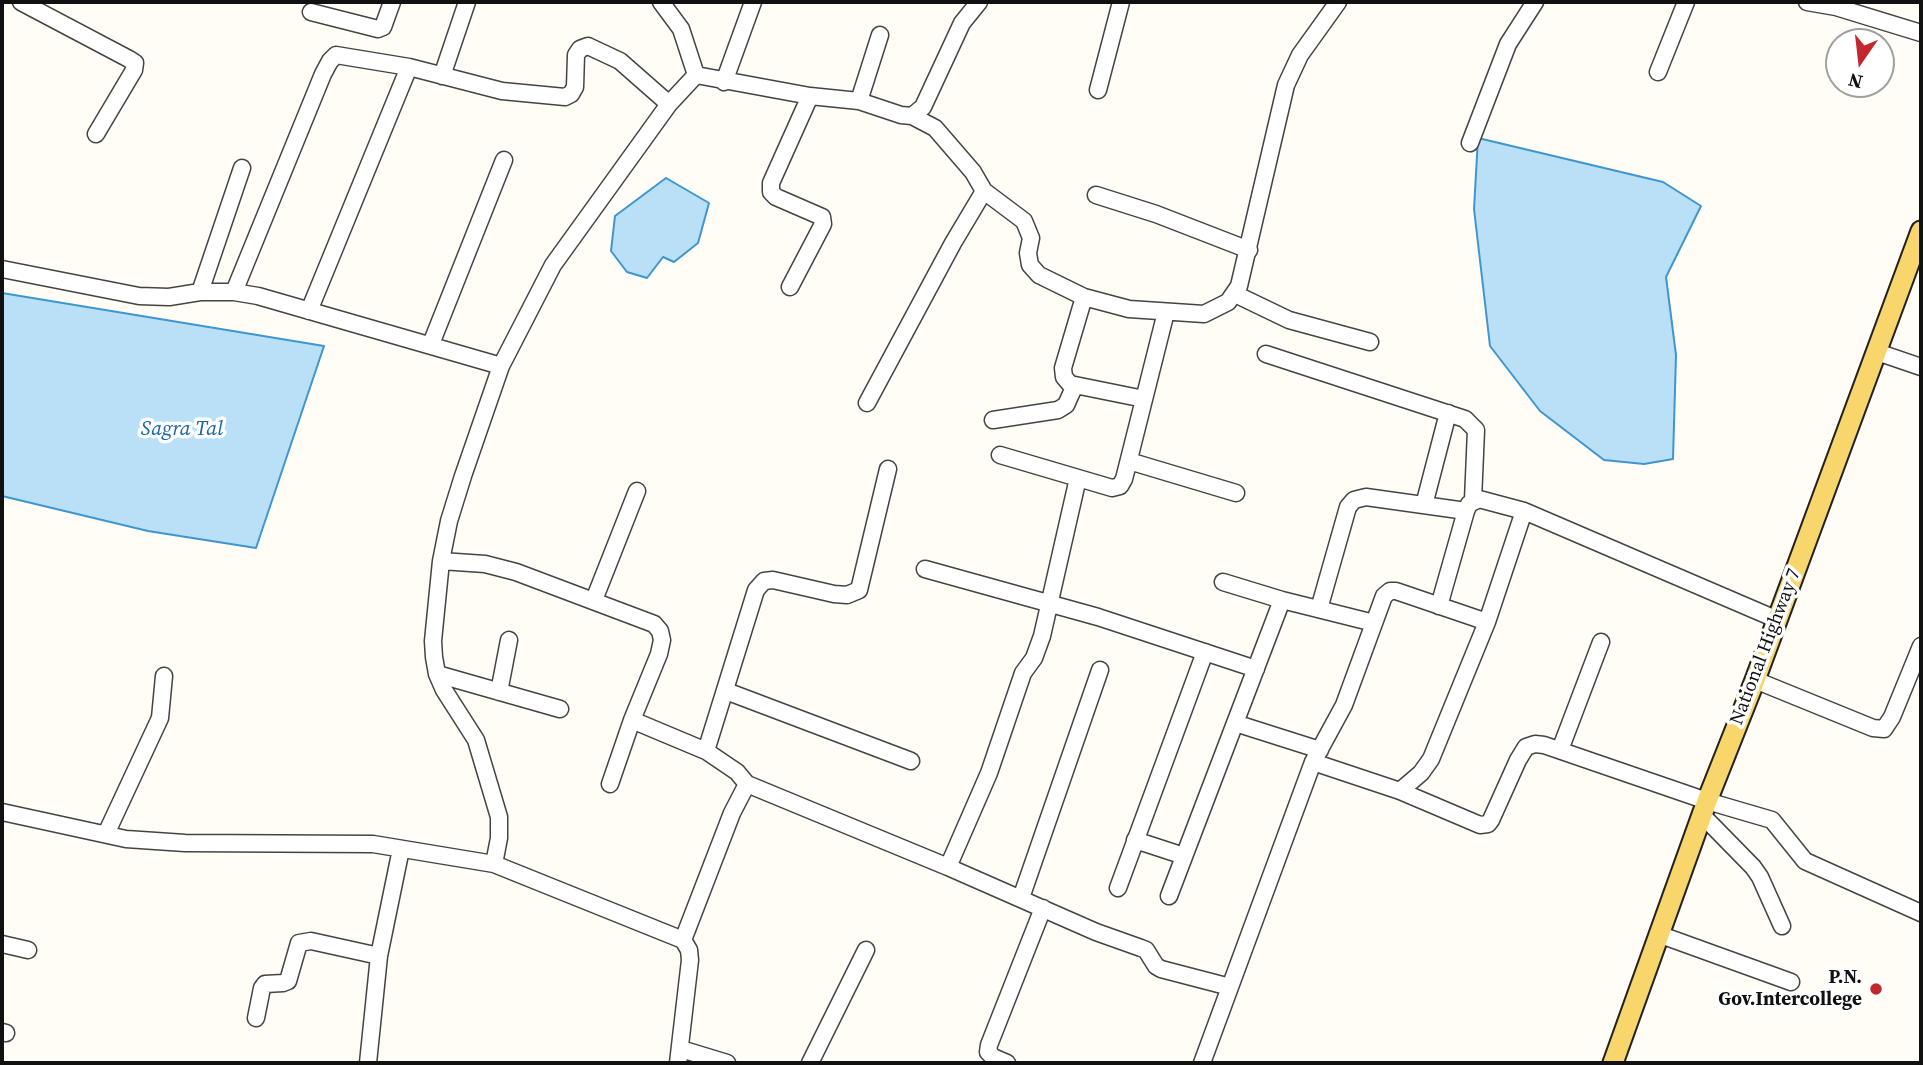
<!DOCTYPE html>
<html>
<head>
<meta charset="utf-8">
<style>
	body { margin:0 }
	#map { position:relative; width:1923px; height:1065px; overflow:hidden; background:#fffdf5; font-family:"Source Serif 4",serif }
	canvas { display:block }
	.frame { position:absolute; inset:0; border:4px solid #111; pointer-events:none }
	.north { position:absolute; left:1825px; top:28px; width:70px; height:70px; box-sizing:border-box; background:#fff; border:2px solid #a0a0a0; border-radius:50%; rotate:194deg; font-size:19px; font-weight:700; line-height:28px; text-align:center; color:#111 }
	.north::after { content:''; display:block; margin:auto; width:24px; height:32px; background:#c4262e; clip-path:polygon(50% 0,100% 100%,50% 72%,0 100%) }
</style>
</head>
<body>
<div id="map">
<canvas width="1923" height="1065"></canvas>
<div class="frame"></div>
<div class="north">N</div>
</div>
<script>
const ctx = document.querySelector('canvas').getContext('2d');
ctx.lineJoin = 'round';
function fill(path, color) { ctx.fillStyle = color; ctx.fill(path, 'evenodd'); }
const poly = rows => new Path2D(rows.map(r => 'M' + r).join(''));
function strokePath(path, color, width, dash) { ctx.strokeStyle = color; ctx.lineWidth = width; ctx.lineCap = dash ? 'butt' : 'round'; ctx.setLineDash(dash || []); ctx.stroke(path); }
function write(font, color, halo, rows, align = 'center') {
  ctx.font = font + ' "Source Serif 4",serif'; ctx.lineWidth = 7; ctx.setLineDash([]); ctx.textBaseline = 'middle'; ctx.strokeStyle = halo; ctx.fillStyle = color; for (const [text, x, y, turn = 0] of rows) {
    ctx.save(); ctx.translate(x, y); ctx.rotate((+turn || 0) * Math.PI / 180); ctx.textAlign = isNaN(turn) ? turn : align; if (halo) ctx.strokeText(text, 0, 0); ctx.fillText(text, 0, 0); ctx.restore();
  }
}
const water = poly([
	[1478,138,1663,182,1701,206,1666,277,1676,355,1673,459,1644,464,1604,460,1540,411,1490,346,1474,209,1478,138],
	[666,178,709,203,698,243,674,262,663,257,647,278,627,272,611,251,615,216,666,178],
	[2,293,324,346,256,548,148,531,2,496,2,293]
]);
fill(water, '#b9e0f7');
strokePath(water, '#3f96cf', 2);
const minor = poly([
	[21,2,129,59,135,63,134,70,96,134],
	[1807,2,1836,7,1921,33],
	[311,12,378,29,383,27,392,2],
	[1658,72,1686,2],
	[696,75,810,96,859,101,901,115,912,116,923,107,962,23,979,2],
	[442,76,467,2],
	[724,82,753,2],
	[1098,90,1121,2],
	[859,101,880,35],
	[912,116,935,128,973,172,984,191,1024,221,1031,238,1028,253,1030,265,1039,275,1084,297,1129,309,1204,314,1228,302,1239,286,1286,85,1300,55,1338,2],
	[1470,143,1508,44,1535,2],
	[1096,195,1156,214,1249,250],
	[2,269,139,296,169,297,200,292,234,292,258,296,501,366],
	[790,287,823,224,822,217,776,197,771,192,771,183,810,96],
	[200,292,242,168],
	[234,292,323,74,330,61,336,55,409,67,502,91,565,97,571,94,575,87,576,55,580,49,588,46,620,61,669,104],
	[1235,294,1289,320,1370,342],
	[1084,297,1063,368,1064,377,1070,384,1144,399],
	[309,311,409,67],
	[431,344,504,160],
	[1877,352,1921,367],
	[1266,354,1465,419,1476,430,1473,500],
	[867,403,953,243,984,191],
	[993,420,1058,410,1066,405,1075,385],
	[1000,455,1112,488,1120,486,1124,479,1166,312],
	[1129,461,1236,493],
	[1424,505,1448,413],
	[441,561,485,564,516,572,654,624,660,631,662,640,659,654,632,720,610,784],
	[925,569,1098,617,1256,669],
	[1223,582,1282,600,1374,623],
	[594,600,637,491],
	[1439,606,1466,511,1469,504,1479,499,1524,511,1778,620],
	[1319,609,1348,507,1354,500,1366,497,1466,511],
	[437,674,560,709],
	[1755,680,1873,728,1884,729,1892,717,1921,646],
	[726,691,911,761],
	[499,692,509,640],
	[632,720,706,751,737,772,747,784],
	[1235,723,1320,750],
	[1560,750,1601,642],
	[706,751,756,590,764,581,773,580,834,594,847,595,859,590,888,469],
	[1313,762,1400,791,1480,825,1488,824,1491,820,1518,760,1526,747,1535,744,1544,745,1707,801,1772,820,1805,861,1921,913],
	[1400,791,1421,773,1431,759,1487,622,1524,511],
	[2,812,126,839,185,843,373,844,494,864,683,940,689,950,690,960,678,1063],
	[1702,815,1753,867,1760,877,1782,926],
	[106,834,160,718,164,676],
	[1135,840,1184,856],
	[494,864,499,838,499,817,476,740,444,690,437,674,434,657,433,641,441,561,449,521,463,476,501,366,553,265,669,104,696,75,681,29,661,2],
	[948,867,989,773,1023,673,1034,658,1042,636,1078,478],
	[1118,888,1205,652],
	[1169,896,1282,600],
	[1021,898,1100,670],
	[1658,934,1791,982],
	[683,940,732,813,747,784,948,867,1096,932,1141,948,1146,950,1156,966,1161,969,1230,987],
	[2,944,28,950],
	[256,1018,262,988,265,984,283,983,288,981,299,943,311,941,379,956],
	[2,1032,6,1033],
	[681,1049,727,1063],
	[368,1063,379,956,401,849],
	[810,1063,866,950],
	[1007,1063,993,1057,988,1052,989,1045,1043,908],
	[1202,1063,1313,762,1344,705,1384,596,1390,591,1396,591,1487,622]
]);
const major = poly([
	[1613,1063,1707,801,1755,680,1921,231]
]);
strokePath(minor, '#444', 19);
strokePath(major, '#222', 23);
strokePath(minor, '#fff', 16);
strokePath(major, '#f9d66b', 19);
for (const [x, y, r, color] of [
	[1876,989,7,"#c4262e"]
]) { const dot = new Path2D(); dot.arc(x, y, r, 0, 2 * Math.PI); ctx.fillStyle = color; ctx.fill(dot); strokePath(dot, '#fff', 2.5); }
write('19px', '#111', '#fff', [
	["National Highway 7",1766,647,-69]
]);
write('bold 19px', '#111', '#fff', [
	["P.N.",1862,978],
	["Gov.Intercollege",1862,1000]
], 'right');
write('italic 21px', '#1768a6', '#fff', [
	["Sagra Tal",182,430]
]);
</script>
</body>
</html>
